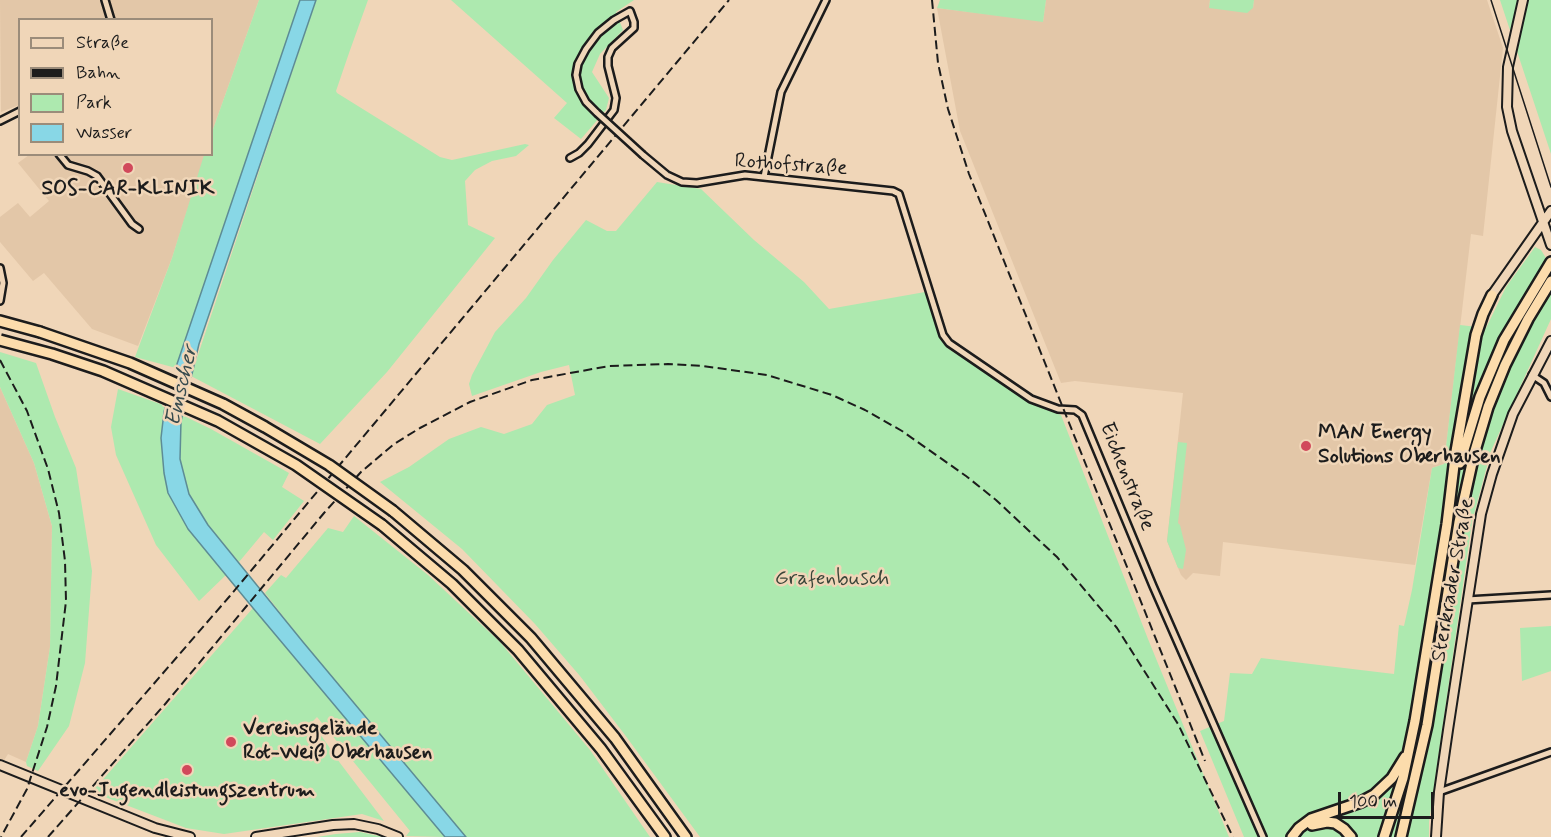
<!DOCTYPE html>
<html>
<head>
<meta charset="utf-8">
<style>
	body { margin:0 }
	#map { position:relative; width:1551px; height:837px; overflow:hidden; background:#f0d6b8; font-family:Mynerve,sans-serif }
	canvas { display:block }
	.legend { position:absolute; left:18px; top:18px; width:195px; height:138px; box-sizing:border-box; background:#f0d6b8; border:2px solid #9b8c7a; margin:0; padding:8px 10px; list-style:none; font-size:18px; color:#1c1c1c }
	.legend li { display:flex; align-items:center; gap:12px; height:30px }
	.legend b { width:30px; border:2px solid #9b8c7a }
	.scale { position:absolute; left:1338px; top:792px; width:96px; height:27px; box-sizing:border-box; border:3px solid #1c1c1c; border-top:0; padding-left:8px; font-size:18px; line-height:21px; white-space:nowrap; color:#1c1c1c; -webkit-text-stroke:4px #f0d6b8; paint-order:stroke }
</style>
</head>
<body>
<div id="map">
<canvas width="1551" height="837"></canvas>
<ul class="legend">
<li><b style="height:8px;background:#f0d6b8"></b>Straße</li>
<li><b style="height:8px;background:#1c1c1c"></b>Bahn</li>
<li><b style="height:16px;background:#ade9af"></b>Park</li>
<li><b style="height:16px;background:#88d7e6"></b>Wasser</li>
</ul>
<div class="scale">100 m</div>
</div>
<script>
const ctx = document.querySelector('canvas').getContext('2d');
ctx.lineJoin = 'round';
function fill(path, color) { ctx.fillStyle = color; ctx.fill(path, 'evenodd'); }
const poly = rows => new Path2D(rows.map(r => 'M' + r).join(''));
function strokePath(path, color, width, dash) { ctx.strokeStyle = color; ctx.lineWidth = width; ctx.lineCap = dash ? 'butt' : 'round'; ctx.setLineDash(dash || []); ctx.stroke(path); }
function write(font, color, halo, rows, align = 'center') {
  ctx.font = font + ' Mynerve,sans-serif'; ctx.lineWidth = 5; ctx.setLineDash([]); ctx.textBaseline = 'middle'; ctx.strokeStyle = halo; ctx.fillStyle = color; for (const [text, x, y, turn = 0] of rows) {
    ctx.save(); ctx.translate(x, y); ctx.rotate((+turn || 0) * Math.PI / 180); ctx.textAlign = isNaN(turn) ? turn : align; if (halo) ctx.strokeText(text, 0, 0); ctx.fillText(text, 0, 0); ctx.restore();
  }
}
fill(poly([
	[0,0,259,0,212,132,212,20,20,20,19,105,1,112],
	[1046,0,1210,0,1209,8,1253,8,1254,0,1487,0,1503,48,1483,236,1471,234,1444,464,1432,468,1415,565,1223,542,1220,576,1193,573,1186,580,1181,575,1167,541,1183,393,1075,381,1061,383,960,131,937,8,1043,21],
	[60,154,205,155,172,258,138,346,92,329,44,273,33,281,0,242,0,217,18,203,30,217,49,201,18,163,29,155,54,155,56,157],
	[0,387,34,463,52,526,50,647,38,726,26,762,8,754,0,767]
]), '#e3c7a8');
fill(poly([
	[259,0,300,0,176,368,135,357,172,258,204,155,212,154,212,132],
	[316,0,368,0,349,53,336,91,337,93,440,157,452,160,525,144,529,145,516,156,492,161,475,170,465,181,468,225,495,238,387,372,320,444,191,376],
	[451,0,634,0,616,12,623,30,600,54,592,72,609,98,606,110,581,139,554,118,567,103],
	[940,0,1046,0,1043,22,937,8],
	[1210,0,1254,0,1253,8,1247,13,1209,8],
	[1500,0,1551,0,1551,154],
	[657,182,701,189,754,240,804,282,829,309,925,292,946,347,1030,402,1061,415,1148,639,1229,837,700,837,625,735,580,676,535,624,462,549,380,482,409,467,449,439,481,427,504,434,532,424,547,405,575,395,569,365,541,372,472,396,469,384,472,375,495,332,526,298,553,260,586,220,607,231,616,231],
	[1535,247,1541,250,1546,258,1551,277,1551,319,1491,451,1472,522,1429,822,1429,837,1244,837,1200,731,1224,721,1230,673,1252,674,1261,658,1394,674,1399,625,1404,626,1412,590,1432,468,1444,464,1460,325,1486,328,1506,287],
	[0,352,36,363,55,417,76,468,92,571,85,663,69,726,38,771,27,766,26,762,38,726,50,647,52,526,34,463,0,387],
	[118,389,166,406,161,438,164,473,188,529,226,575,199,601,156,545,116,455,111,427],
	[182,415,211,429,289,473,282,487,304,501,273,540,264,532,239,562,208,525,189,494,180,459,179,434],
	[1178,442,1187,443,1178,523,1180,525,1186,550,1183,569,1178,568,1167,541],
	[354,516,428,575,500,642,590,750,650,837,466,837,303,642,265,593,281,575,286,578,328,528,343,532],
	[253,608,445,837,406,836,410,831,317,717,312,722,340,763,384,821,362,814,224,834,186,828,92,792],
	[1551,626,1551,671,1522,681,1520,628],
	[360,832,384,837,317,837,336,834]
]), '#ade9af');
const water = poly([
	[300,0,316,0,199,344,181,421,180,459,189,494,208,525,303,642,466,837,445,837,253,608,188,529,168,493,164,473,161,438,164,412,177,364,300,0]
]);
fill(water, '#88d7e6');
strokePath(water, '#5d8c95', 1.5);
fill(poly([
	[172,369,194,379,185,417,162,406]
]), '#f0d6b8');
const street = poly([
	[105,0,111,20],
	[0,121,20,111],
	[59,154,68,165,88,171,97,176,132,224,139,229],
	[643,155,667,175,682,182,697,183,745,175,893,191,899,194,943,335,949,343,1031,399,1058,409,1075,410,1082,415,1153,586,1263,837],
	[570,158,579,153,588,144,614,110,616,98,608,66,608,57,612,48,634,28,634,22,630,11,614,20,598,33,586,49,578,64,576,75,579,89,586,102,597,113],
	[764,177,781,92,826,0],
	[0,268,3,283,0,301],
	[1532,375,1544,383,1551,397],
	[1467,600,1551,595],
	[1439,792,1551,752]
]);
const secondary = poly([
	[1523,0,1508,67,1507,107,1512,131,1551,245],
	[1492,295,1551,211],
	[0,765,155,828,190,837],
	[256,837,333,825,354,824,378,829,398,837],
	[1436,837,1439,792,1448,730,1481,514,1492,474,1513,414,1551,341]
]);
const highway = poly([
	[0,321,40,332],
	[1460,463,1480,397,1504,340,1551,262],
	[393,511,463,570,531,638,615,738,686,837],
	[382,525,452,584,518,650,601,749,665,837],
	[1312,825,1327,822,1335,823,1344,829,1351,837],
	[1292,837,1299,828,1311,819,1361,802,1374,795,1392,778,1405,757],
	[1384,837,1403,778,1415,721,1447,524,1455,457,1476,335,1483,314,1492,295],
	[1401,837,1427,725,1459,522,1474,454,1488,407,1505,365,1528,319,1551,281]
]);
strokePath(street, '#1c1c1c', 10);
strokePath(secondary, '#1c1c1c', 12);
strokePath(highway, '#1c1c1c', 14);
strokePath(street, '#f0d6b8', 5);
strokePath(secondary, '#f0d6b8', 8);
strokePath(highway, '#fcdcac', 9);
strokePath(poly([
	[1491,0,1551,187]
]), '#1c1c1c', 1.5);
strokePath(poly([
	[932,0,938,63,948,109,969,174,1205,761],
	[0,360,27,411,48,469,59,513,65,561,66,601,56,686,47,727,27,789,1,837],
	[21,837,229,597,729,0],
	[48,837,166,703,324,513,361,472,394,444,420,428,470,402,532,380,609,366,668,364,703,366,767,375,832,395,865,410,902,431,966,476,996,500,1057,557,1117,628,1178,724,1233,837]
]), '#1c1c1c', 2, [9, 4.5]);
const streetBridge = poly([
	[597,113,643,155]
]);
const highwayBridge = poly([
	[40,332,130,363,223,404,265,427,329,465,393,511],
	[0,340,52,354,103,371,218,421,296,465,382,525]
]);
strokePath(streetBridge, '#1c1c1c', 10, []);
strokePath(highwayBridge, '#1c1c1c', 14, []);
strokePath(streetBridge, '#f0d6b8', 5);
strokePath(highwayBridge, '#fcdcac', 9);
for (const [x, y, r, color] of [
	[128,168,6,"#d1495b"],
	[1306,446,6,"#d1495b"],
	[231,742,6,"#d1495b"],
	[187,770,6,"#d1495b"]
]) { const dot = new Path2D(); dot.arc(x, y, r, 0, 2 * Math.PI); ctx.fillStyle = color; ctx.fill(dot); strokePath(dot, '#f0d6b8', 2); }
write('21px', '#1c1c1c', '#f0d6b8', [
	["Rothofstraße",791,166,4],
	["Eichenstraße",1126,477,68],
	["Sterkrader Straße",1454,580,-80]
]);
write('bold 21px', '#1c1c1c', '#f0d6b8', [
	["SOS-CAR-KLINIK",128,190],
	["MAN Energy",1318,434,"left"],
	["Solutions Oberhausen",1318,458,"left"],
	["Vereinsgelände",243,730,"left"],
	["Rot-Weiß Oberhausen",243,754,"left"],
	["evo-Jugendleistungszentrum",187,792]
]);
write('21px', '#394539', '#f0d6b8', [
	["Grafenbusch",832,580]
]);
write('italic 22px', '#374b4e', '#f0d6b8', [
	["Emscher",183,386,-77]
]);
</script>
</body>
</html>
